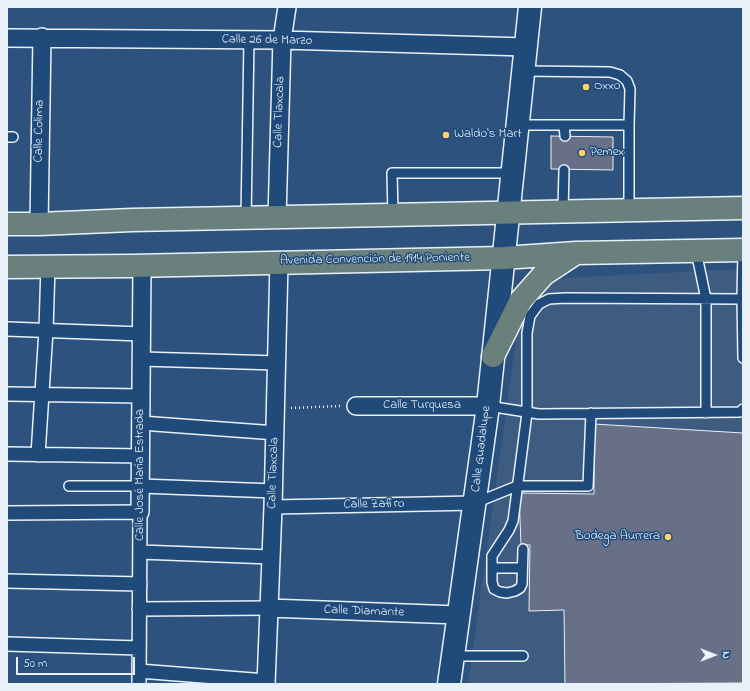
<!DOCTYPE html>
<html>
<head>
<meta charset="utf-8">
<style>
	body { margin:0 }
	#map { position:relative; width:750px; height:691px; overflow:hidden; background:#2d527d; font-family:"Indie Flower",sans-serif }
	canvas { display:block }
	.frame { position:absolute; inset:0; border:8px solid #e8f1f8; pointer-events:none }
	.north { position:absolute; left:694px; top:635px; width:40px; height:40px; -webkit-text-stroke:3px #1f4a7a; paint-order:stroke; rotate:90deg; font-size:11px; font-weight:700; line-height:16px; text-align:center; color:#e8f1f8 }
	.north::after { content:''; display:block; margin:auto; width:14px; height:18px; background:#e8f1f8; clip-path:polygon(50% 0,100% 100%,50% 72%,0 100%) }
	.scale { position:absolute; left:16px; top:657px; width:119px; height:18px; box-sizing:border-box; border:2px solid #e8f1f8; border-top:0; padding-left:5px; font-size:12px; line-height:14px; white-space:nowrap; color:#e8f1f8; -webkit-text-stroke:3px #1f4a7a; paint-order:stroke }
</style>
</head>
<body>
<div id="map">
<canvas width="750" height="691"></canvas>
<div class="frame"></div>
<div class="north">N</div>
<div class="scale">50 m</div>
</div>
<script>
const ctx = document.querySelector('canvas').getContext('2d');
ctx.lineJoin = 'round';
function fill(path, color) { ctx.fillStyle = color; ctx.fill(path, 'evenodd'); }
const poly = rows => new Path2D(rows.map(r => 'M' + r).join(''));
function strokePath(path, color, width, dash) { ctx.strokeStyle = color; ctx.lineWidth = width; ctx.lineCap = dash ? 'butt' : 'round'; ctx.setLineDash(dash || []); ctx.stroke(path); }
function write(font, color, halo, rows, align = 'center') {
  ctx.font = font + ' "Indie Flower",sans-serif'; ctx.lineWidth = 3; ctx.setLineDash([]); ctx.textBaseline = 'middle'; ctx.strokeStyle = halo; ctx.fillStyle = color; for (const [text, x, y, turn = 0] of rows) {
    ctx.save(); ctx.translate(x, y); ctx.rotate((+turn || 0) * Math.PI / 180); ctx.textAlign = isNaN(turn) ? turn : align; if (halo) ctx.strokeText(text, 0, 0); ctx.fillText(text, 0, 0); ctx.restore();
  }
}
fill(poly([
	[743,269,743,684,468,684,517,333,533,295,560,278]
]), '#3e5b80');
const building = poly([
	[551,136,613,137,613,170,551,169,551,136],
	[594,424,743,433,743,683,565,684,564,610,529,611,530,545,521,545,519,493,594,494,594,424]
]);
fill(building, '#677087');
strokePath(building, '#e8f1f8', 1);
const service = poly([
	[524,71,610,72,620,75,627,81,630,89,629,125],
	[518,125,629,125,629,210],
	[564,125,565,136],
	[7,137,13,137],
	[563,211,564,170],
	[393,215,392,173,513,173],
	[246,219,249,40],
	[743,250,742,299,743,358],
	[696,251,706,299,706,413],
	[488,406,539,414,740,412,743,409],
	[69,486,141,486],
	[475,503,517,486,588,486,591,413],
	[523,549,522,584,520,588,515,591,507,593,500,592,494,589,492,582,492,556,509,530,513,521,527,413,527,333,530,316,539,304,549,299,565,298,742,299],
	[492,568,522,568],
	[453,656,523,656]
]);
const pedestrian = poly([
	[7,329,142,334],
	[142,359,277,363],
	[7,394,141,396],
	[141,423,276,433],
	[7,454,141,456],
	[38,455,46,330,48,266],
	[141,486,274,491],
	[273,507,475,503],
	[7,513,140,512,139,684],
	[140,552,271,557],
	[7,581,140,584],
	[139,609,269,608],
	[7,644,139,648],
	[139,671,266,681]
]);
const minor = poly([
	[7,38,282,40,526,47],
	[277,218,282,40,287,7],
	[39,224,42,37],
	[356,406,488,406],
	[140,512,142,266],
	[269,608,458,615],
	[266,684,273,507,279,262]
]);
const tertiary = poly([
	[449,684,488,406,530,7]
]);
const primary = poly([
	[7,224,39,224,132,220,743,208],
	[7,267,132,266,503,258,576,253,743,250],
	[493,356,521,300,544,274,576,253]
]);
strokePath(service, '#e8f1f8', 12);
strokePath(pedestrian, '#e8f1f8', 16);
strokePath(minor, '#e8f1f8', 20);
strokePath(tertiary, '#e8f1f8', 25);
strokePath(primary, '#e8f1f8', 25);
strokePath(poly([
	[291,408,340,406]
]), '#e8f1f8', 2.5, [1, 3]);
strokePath(service, '#1f4a7a', 9);
strokePath(pedestrian, '#1f4a7a', 13);
strokePath(minor, '#1f4a7a', 17);
strokePath(tertiary, '#1f4a7a', 22);
strokePath(primary, '#6a807c', 22);
for (const [x, y, r, color] of [
	[586,87,4,"#ffd166"],
	[446,135,4,"#ffd166"],
	[582,153,4,"#ffd166"],
	[668,537,4,"#ffd166"]
]) { const dot = new Path2D(); dot.arc(x, y, r, 0, 2 * Math.PI); ctx.fillStyle = color; ctx.fill(dot); strokePath(dot, '#1f4a7a', 1.5); }
write('13px', '#e8f1f8', '#1f4a7a', [
	["Calle 26 de Marzo",267,41,1],
	["Calle Tlaxcala",280,112,-88],
	["Calle Colima",40,131,-89],
	["Avenida Convención de 1914 Poniente",375,260,-1],
	["Calle Turquesa",422,406],
	["Calle Guadalupe",482,449,-83],
	["Calle Tlaxcala",274,473,-88],
	["Calle José María Estrada",141,475,-90],
	["Calle Zafiro",374,505,-1],
	["Calle Diamante",364,612,2]
]);
write('13px', '#e8f1f8', '#1f4a7a', [
	["Oxxo",594,87],
	["Waldo's Mart",454,135],
	["Pemex",590,153],
	["Bodega Aurrera",660,537,"right"]
], 'left');
</script>
</body>
</html>
